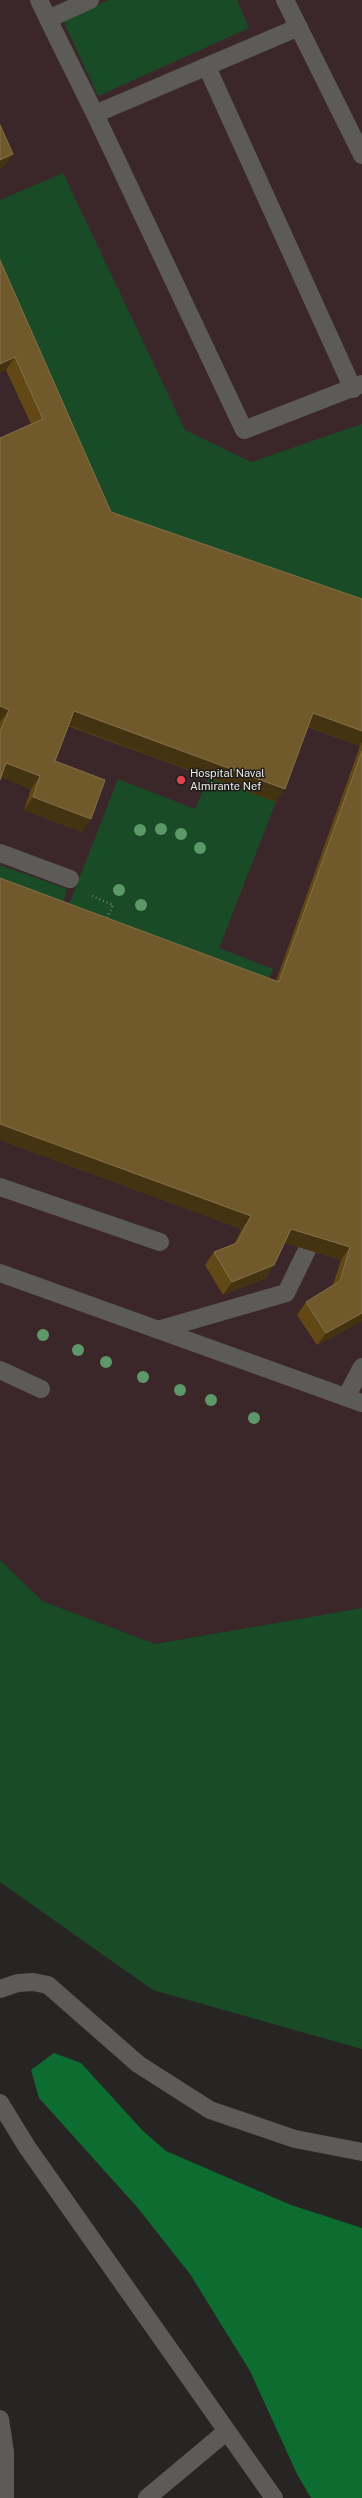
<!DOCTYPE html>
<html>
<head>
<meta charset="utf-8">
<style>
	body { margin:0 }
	canvas { display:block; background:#272523 }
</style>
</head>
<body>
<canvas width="362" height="2498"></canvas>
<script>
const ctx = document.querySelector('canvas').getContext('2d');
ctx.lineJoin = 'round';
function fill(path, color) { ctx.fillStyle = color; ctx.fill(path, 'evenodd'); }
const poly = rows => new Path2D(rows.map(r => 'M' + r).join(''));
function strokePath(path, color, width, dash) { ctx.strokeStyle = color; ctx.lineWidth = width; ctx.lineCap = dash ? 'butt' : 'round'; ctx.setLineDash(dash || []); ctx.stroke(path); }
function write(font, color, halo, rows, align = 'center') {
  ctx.font = font + ' "Public Sans",sans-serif'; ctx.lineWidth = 3; ctx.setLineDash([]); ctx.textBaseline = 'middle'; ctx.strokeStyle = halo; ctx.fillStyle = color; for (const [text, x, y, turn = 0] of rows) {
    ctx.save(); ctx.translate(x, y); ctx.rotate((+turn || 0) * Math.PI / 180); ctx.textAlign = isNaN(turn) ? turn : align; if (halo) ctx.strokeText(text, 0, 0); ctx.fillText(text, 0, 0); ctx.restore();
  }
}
fill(poly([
	[0,0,362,0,362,1608,155,1644,42,1601,0,1560]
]), '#3b272a');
fill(poly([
	[109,0,237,0,249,28,98,96,63,20],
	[63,173,185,430,251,462,362,424,362,615,102,525,0,293,0,200],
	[209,777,276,802,219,948,273,969,266,987,67,910,118,779,195,809],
	[0,865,67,889,63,903,0,879],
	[0,1560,42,1601,155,1644,362,1608,362,2049,153,1990,0,1882]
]), '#1a4b27');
fill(poly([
	[54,2053,81,2063,143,2131,166,2151,291,2205,362,2228,362,2498,311,2498,297,2474,250,2371,190,2274,137,2207,39,2098,31,2070]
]), '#0d6c2f');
strokePath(poly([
	[92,896,113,905,106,920]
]), '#767472', 2.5, [1, 3]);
strokePath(poly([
	[39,0,48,19],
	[90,0,48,19,95,114,299,27],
	[285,0,362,155],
	[207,67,353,389],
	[95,114,244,430,362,384],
	[0,853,70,879],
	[0,1187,160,1242],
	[0,1273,362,1403],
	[158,1330,286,1293,307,1250],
	[0,1370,41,1389],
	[346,1397,362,1367],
	[0,1989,18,1983,33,1982,48,1985,138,2064,210,2110,295,2139,362,2152],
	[0,2103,27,2147,274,2498],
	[0,2419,5,2452,5,2498],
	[147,2498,227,2431]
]), '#5d5b57', 18);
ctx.fillStyle = '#5d9868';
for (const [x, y] of [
	[161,829],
	[140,830],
	[181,834],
	[200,848],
	[119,890],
	[141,905],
	[43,1335],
	[78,1350],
	[106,1362],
	[143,1377],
	[180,1390],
	[211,1400],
	[254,1418]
]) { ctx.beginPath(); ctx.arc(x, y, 6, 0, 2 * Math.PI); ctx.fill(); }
fill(poly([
	[0,260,111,512,362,599,362,1321,317,1345,297,1315,306,1302,333,1285,341,1260,285,1243,266,1278,223,1295,205,1265,214,1252,234,1244,242,1229,0,1140,0,878,276,981,360,746,308,727,276,802,68,726,55,761,82,832,24,810,31,789,1,777,0,780,0,438,31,424,6,370]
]), '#614815');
fill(poly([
	[13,154,4,167,0,169,0,160],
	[15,357,6,370,0,373,0,364],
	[0,706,9,710,0,722],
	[74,711,285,789,276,802,65,724],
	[313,713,362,731,362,742,360,746,304,725],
	[6,763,40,776,31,789,0,777],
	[33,797,91,819,82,832,24,810],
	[0,1124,251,1216,242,1229,0,1140],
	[291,1229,350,1247,341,1260,282,1242],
	[274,1265,266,1278,223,1295,232,1282],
	[362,1313,362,1321,317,1345,326,1333]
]), '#431');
const building = poly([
	[0,125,13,154,0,160,0,125],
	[0,260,111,512,362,599,362,731,313,713,285,789,74,711,55,761,105,780,91,819,33,797,40,776,6,763,0,780,0,732,9,710,0,706,0,438,43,419,15,357,0,364,0,260],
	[362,751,362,1313,326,1333,306,1302,340,1281,350,1247,291,1229,274,1265,232,1282,214,1252,237,1243,251,1216,0,1124,0,878,279,982,362,751]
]);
fill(building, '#705a2c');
strokePath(building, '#847049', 1);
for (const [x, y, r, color] of [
	[181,780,5,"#e0444e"]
]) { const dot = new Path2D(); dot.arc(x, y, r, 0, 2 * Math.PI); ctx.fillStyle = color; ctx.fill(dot); strokePath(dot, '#1e1c19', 1.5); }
write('11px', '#ecebe9', '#1e1c19', [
	["Hospital Naval",190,774],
	["Almirante Nef",190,787]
], 'left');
</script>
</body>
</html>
